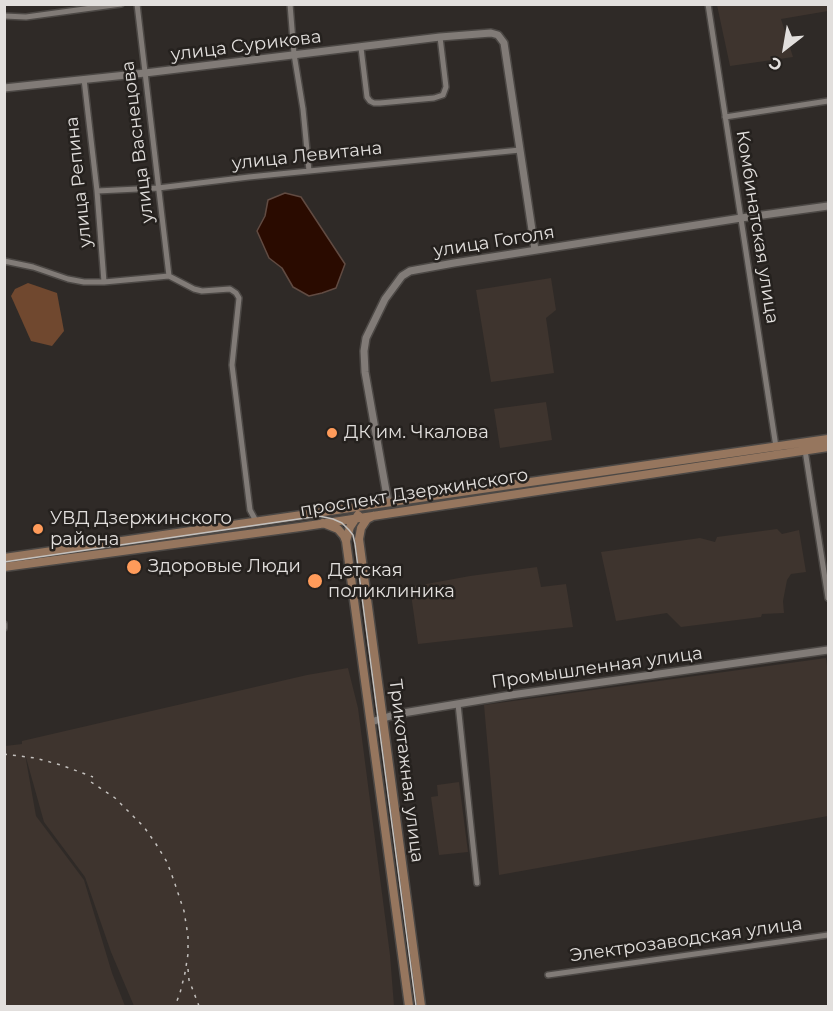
<!DOCTYPE html>
<html>
<head>
<meta charset="utf-8">
<style>
	body { margin:0 }
	#map { position:relative; width:833px; height:1011px; overflow:hidden; background:#2f2a27; font-family:Montserrat,sans-serif }
	canvas { display:block }
	.frame { position:absolute; inset:0; border:6px solid #e2dfdd; pointer-events:none }
	.north { position:absolute; left:755px; top:18px; width:60px; height:60px; -webkit-text-stroke:4px #25211e; paint-order:stroke; rotate:211deg; font-size:16px; font-weight:700; line-height:24px; text-align:center; color:#e2dfdd }
	.north::after { content:''; display:block; margin:auto; width:21px; height:27px; background:#e2dfdd; clip-path:polygon(50% 0,100% 100%,50% 72%,0 100%) }
</style>
</head>
<body>
<div id="map">
<canvas width="833" height="1011"></canvas>
<div class="frame"></div>
<div class="north">С</div>
</div>
<script>
const ctx = document.querySelector('canvas').getContext('2d');
ctx.lineJoin = 'round';
function fill(path, color) { ctx.fillStyle = color; ctx.fill(path, 'evenodd'); }
const poly = rows => new Path2D(rows.map(r => 'M' + r).join(''));
function strokePath(path, color, width, dash) { ctx.strokeStyle = color; ctx.lineWidth = width; ctx.lineCap = dash ? 'butt' : 'round'; ctx.setLineDash(dash || []); ctx.stroke(path); }
function write(font, color, halo, rows, align = 'center') {
  ctx.font = font + ' Montserrat,sans-serif'; ctx.lineWidth = 5; ctx.setLineDash([]); ctx.textBaseline = 'middle'; ctx.strokeStyle = halo; ctx.fillStyle = color; for (const [text, x, y, turn = 0] of rows) {
    ctx.save(); ctx.translate(x, y); ctx.rotate((+turn || 0) * Math.PI / 180); ctx.textAlign = isNaN(turn) ? turn : align; if (halo) ctx.strokeText(text, 0, 0); ctx.fillText(text, 0, 0); ctx.restore();
  }
}
fill(poly([
	[717,5,828,5,828,11,781,19,793,57,730,66],
	[551,278,556,310,546,318,554,373,491,382,476,290],
	[546,402,552,440,500,448,494,409],
	[777,529,782,534,799,530,806,572,791,574,787,580,783,601,784,613,762,614,761,617,681,627,667,613,616,621,601,552,700,538,715,542,717,537],
	[537,567,541,587,566,584,573,627,418,644,410,587,470,576],
	[826,658,828,673,828,816,499,875,484,705],
	[348,668,358,708,390,955,394,1006,134,1006,111,952,85,877,44,822,25,754,36,816,84,880,112,973,125,1006,5,1006,5,746,22,744,22,741,307,675],
	[459,782,468,852,439,855,431,797,438,796,437,785]
]), '#3e342e');
fill(poly([
	[28,283,57,293,64,331,52,346,31,341,11,296,15,289]
]), '#70482f');
const water = poly([
	[285,193,301,197,345,264,336,288,322,293,309,296,293,287,282,268,269,258,257,231,265,216,268,200,285,193]
]);
fill(water, '#2a0b00');
strokePath(water, '#614b42', 1.5);
const minor = poly([
	[137,4,169,276],
	[290,4,294,54,303,109,309,171],
	[708,4,776,447],
	[4,16,26,17,121,4],
	[361,48,367,97,370,101,374,103,380,103,434,98,443,95,446,87,440,37],
	[84,79,97,191,104,282],
	[725,117,828,101],
	[97,191,158,188,249,177,520,150],
	[4,261,33,267,68,279,84,282,104,282,169,276,194,289,202,291,230,289,236,293,239,298,232,365,250,510,256,521],
	[805,450,828,598],
	[4,624,4,628],
	[458,704,477,883],
	[548,975,828,935]
]);
const tertiary = poly([
	[4,88,145,73,440,37,491,33,498,35,504,43,535,250],
	[388,502,365,372,364,351,366,338,385,299,402,276,410,271,454,263,741,218,828,206],
	[371,722,397,714,511,695,828,650]
]);
const secondary = poly([
	[358,515,350,527,346,541,409,1006],
	[373,516,367,519,361,528,359,539,421,1006],
	[323,523,338,529,344,536,346,541],
	[4,558,828,439],
	[4,567,300,527,828,447]
]);
strokePath(minor, '#4c4845', 8);
strokePath(tertiary, '#4c4845', 10);
strokePath(secondary, '#4c4845', 11);
strokePath(minor, '#817b77', 5);
strokePath(tertiary, '#817b77', 7);
strokePath(secondary, '#96765e', 8);
strokePath(poly([
	[4,562,319,516,333,519,342,523,349,530,353,535,355,544,416,1006]
]), '#c4c1be', 1.5);
strokePath(poly([
	[4,754,35,758,61,765,93,777],
	[91,782,115,798,144,827,156,844,167,862,174,881,184,911,188,936,188,954,185,973,180,993,175,1006],
	[188,969,189,980,199,1006]
]), '#c4c1be', 1.5, [3, 6]);
for (const [x, y, r, color] of [
	[332,433,6,"#ff9b5a"],
	[38,529,6,"#ff9b5a"],
	[134,567,8,"#ff9b5a"],
	[315,581,8,"#ff9b5a"]
]) { const dot = new Path2D(); dot.arc(x, y, r, 0, 2 * Math.PI); ctx.fillStyle = color; ctx.fill(dot); strokePath(dot, '#25211e', 2); }
write('18px', '#e2dfdd', '#25211e', [
	["улица Сурикова",246,46,-7],
	["улица Васнецова",138,142,-97],
	["улица Левитана",307,156,-6],
	["улица Репина",79,182,-96],
	["Комбинатская улица",757,227,81],
	["улица Гоголя",494,242,-9],
	["проспект Дзержинского",414,493,-9],
	["Промышленная улица",597,668,-8],
	["Трикотажная улица",406,771,83],
	["Электрозаводская улица",686,940,-8]
]);
write('18px', '#e2dfdd', '#25211e', [
	["ДК им. Чкалова",344,433],
	["УВД Дзержинского",50,519],
	["района",50,540],
	["Здоровые Люди",148,567],
	["Детская",328,571],
	["поликлиника",328,592]
], 'left');
</script>
</body>
</html>
